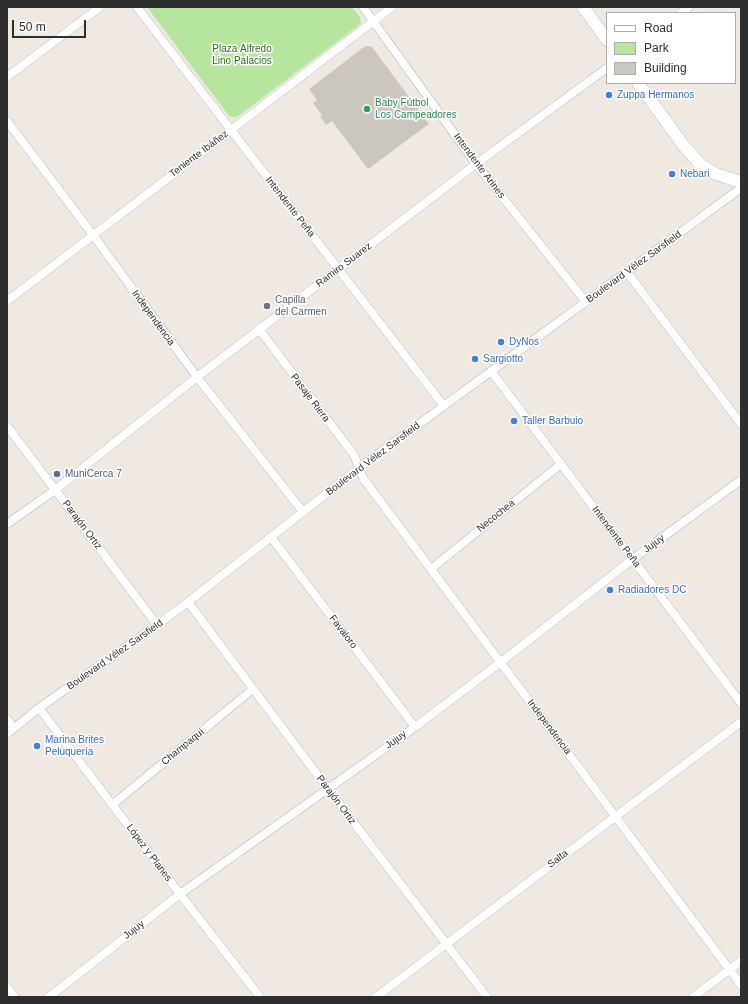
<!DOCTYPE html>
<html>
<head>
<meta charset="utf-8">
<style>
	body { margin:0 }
	#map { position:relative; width:748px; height:1004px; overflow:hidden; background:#efe9e1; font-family:Helvetica,sans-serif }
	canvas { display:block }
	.frame { position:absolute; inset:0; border:8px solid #2e2e2e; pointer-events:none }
	.legend { position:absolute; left:606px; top:12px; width:130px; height:72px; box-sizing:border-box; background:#fff; border:1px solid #ababab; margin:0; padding:5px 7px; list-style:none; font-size:12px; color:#2e2e2e }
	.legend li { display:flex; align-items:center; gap:8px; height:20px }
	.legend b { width:20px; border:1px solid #ababab }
	.scale { position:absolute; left:12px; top:20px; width:74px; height:18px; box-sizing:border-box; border:2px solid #2e2e2e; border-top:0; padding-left:5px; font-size:12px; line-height:14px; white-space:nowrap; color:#2e2e2e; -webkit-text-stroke:3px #fff; paint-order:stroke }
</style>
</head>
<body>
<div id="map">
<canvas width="748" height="1004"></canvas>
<div class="frame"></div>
<ul class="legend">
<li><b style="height:5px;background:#fff"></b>Road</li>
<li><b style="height:11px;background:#b6e59e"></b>Park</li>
<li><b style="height:11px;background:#cbc7bf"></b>Building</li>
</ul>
<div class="scale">50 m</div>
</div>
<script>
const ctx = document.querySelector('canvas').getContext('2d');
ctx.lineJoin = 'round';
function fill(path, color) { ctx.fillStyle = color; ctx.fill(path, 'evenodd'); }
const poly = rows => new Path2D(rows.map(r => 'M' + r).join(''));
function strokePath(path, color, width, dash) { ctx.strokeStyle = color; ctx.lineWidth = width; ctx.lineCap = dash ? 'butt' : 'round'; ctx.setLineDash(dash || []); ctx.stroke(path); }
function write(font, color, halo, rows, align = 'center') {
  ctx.font = font + ' Helvetica,sans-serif'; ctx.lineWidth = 3; ctx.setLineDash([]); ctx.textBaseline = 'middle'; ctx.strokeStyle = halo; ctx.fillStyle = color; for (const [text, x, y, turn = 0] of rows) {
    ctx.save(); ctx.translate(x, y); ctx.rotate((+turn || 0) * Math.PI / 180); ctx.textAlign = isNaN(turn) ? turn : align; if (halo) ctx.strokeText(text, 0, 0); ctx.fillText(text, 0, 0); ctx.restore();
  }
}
fill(poly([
	[147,7,352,7,360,17,361,23,359,25,237,117,232,117,229,116]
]), '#b6e59e');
fill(poly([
	[367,46,372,47,429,124,368,169,332,121,326,125,320,116,322,115,313,103,317,100,309,89,364,47]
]), '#cbc7bf');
const street = poly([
	[137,7,231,130,444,406],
	[363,7,476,164,586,302],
	[681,13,689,7],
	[7,77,100,7],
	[7,121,93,235,197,377,303,512],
	[627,272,741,424],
	[7,301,392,7],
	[259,329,354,455,363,478,741,985],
	[491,371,741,703],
	[7,426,157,625],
	[7,524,55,490,197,377,476,164,607,68],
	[271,537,415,727],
	[431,569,561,464],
	[188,602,328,789,487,997],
	[39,708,180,894,260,997],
	[7,719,14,728],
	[7,734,39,708,157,625,188,602,359,468,741,188],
	[112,805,253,689],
	[7,987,15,997],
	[49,997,180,894,415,727,501,662,633,559,741,480],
	[376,997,741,722],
	[693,997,741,961]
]);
const secondary = poly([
	[583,7,607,40],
	[638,83,684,146,701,165,716,174,741,182]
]);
strokePath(street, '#b4b7c1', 9);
strokePath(secondary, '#b4b7c1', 13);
strokePath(street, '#fff', 8);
strokePath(secondary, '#fff', 12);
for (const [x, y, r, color] of [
	[609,95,4,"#3f7fe0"],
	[367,109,4,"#2e9e5b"],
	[672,174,4,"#3f7fe0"],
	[267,306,4,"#6b7280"],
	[501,342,4,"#3f7fe0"],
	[475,359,4,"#3f7fe0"],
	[514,421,4,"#3f7fe0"],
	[57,474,4,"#5c6f8a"],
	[610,590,4,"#3f7fe0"],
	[37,746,4,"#3f7fe0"]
]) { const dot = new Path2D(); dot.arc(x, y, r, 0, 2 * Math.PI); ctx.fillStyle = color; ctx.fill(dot); strokePath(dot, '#fff', 1.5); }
write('10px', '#2c6e1b', '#fff', [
	["Plaza Alfredo",242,49],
	["Lino Palacios",242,61]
]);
write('10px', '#366cbe', '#fff', [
	["Zuppa Hermanos",617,95],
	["Nebari",680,174],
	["DyNos",509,342],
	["Sargiotto",483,359],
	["Taller Barbuio",522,421],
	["Radiadores DC",618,590],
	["Marina Brites",45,740],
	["Peluquería",45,752]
], 'left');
write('10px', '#27864d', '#fff', [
	["Baby Fútbol",375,103],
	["Los Campeadores",375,115]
], 'left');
write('10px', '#2e2e2e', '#fff', [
	["Teniente Ibáñez",199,154,-37],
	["Intendente Arines",479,166,53],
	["Intendente Peña",290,207,52],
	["Ramiro Suarez",344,265,-37],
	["Boulevard Vélez Sarsfield",634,267,-36],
	["Independencia",153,318,54],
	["Pasaje Riera",310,398,53],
	["Boulevard Vélez Sarsfield",373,459,-37],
	["Necochea",496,516,-39],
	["Parajón Ortiz",82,525,53],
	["Intendente Peña",616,537,53],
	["Jujuy",654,544,-36],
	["Favaloro",343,632,53],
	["Boulevard Vélez Sarsfield",115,655,-35],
	["Independencia",549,727,53],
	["Jujuy",396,740,-36],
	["Champaquí",183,747,-39],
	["Parajón Ortiz",336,800,53],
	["López y Planes",149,853,53],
	["Salta",558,859,-37],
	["Jujuy",134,930,-38]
]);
write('10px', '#5b616d', '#fff', [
	["Capilla",275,300],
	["del Carmen",275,312]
], 'left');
write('10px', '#4e5e75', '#fff', [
	["MuniCerca 7",65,474]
], 'left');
</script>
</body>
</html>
